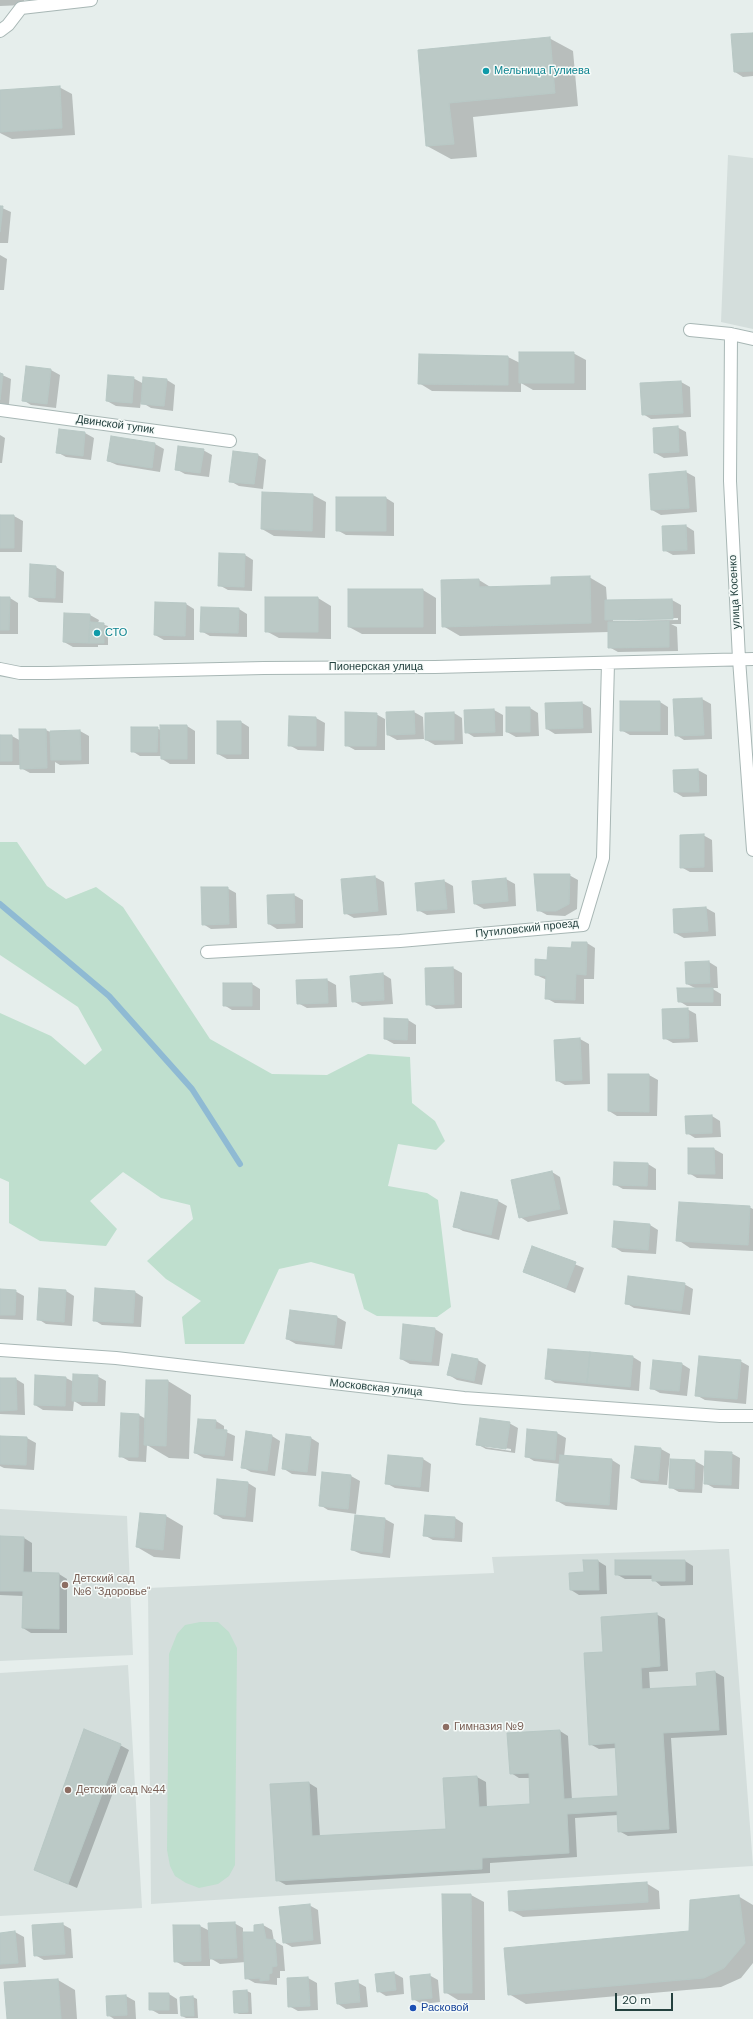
<!DOCTYPE html>
<html>
<head>
<meta charset="utf-8">
<style>
	body { margin:0 }
	#map { position:relative; width:753px; height:2019px; overflow:hidden; background:#e6eeec; font-family:"DM Sans",sans-serif }
	canvas { display:block }
	.scale { position:absolute; left:615px; top:1993px; width:58px; height:18px; box-sizing:border-box; border:2px solid #24413f; border-top:0; padding-left:5px; font-size:12px; line-height:14px; white-space:nowrap; color:#24413f; -webkit-text-stroke:3px #f6fbf9; paint-order:stroke }
</style>
</head>
<body>
<div id="map">
<canvas width="753" height="2019"></canvas>
<div class="scale">20 m</div>
</div>
<script>
const ctx = document.querySelector('canvas').getContext('2d');
ctx.lineJoin = 'round';
function fill(path, color) { ctx.fillStyle = color; ctx.fill(path, 'evenodd'); }
const poly = rows => new Path2D(rows.map(r => 'M' + r).join(''));
function strokePath(path, color, width, dash) { ctx.strokeStyle = color; ctx.lineWidth = width; ctx.lineCap = dash ? 'butt' : 'round'; ctx.setLineDash(dash || []); ctx.stroke(path); }
function write(font, color, halo, rows, align = 'center') {
  ctx.font = font + ' "DM Sans",sans-serif'; ctx.lineWidth = 3; ctx.setLineDash([]); ctx.textBaseline = 'middle'; ctx.strokeStyle = halo; ctx.fillStyle = color; for (const [text, x, y, turn = 0] of rows) {
    ctx.save(); ctx.translate(x, y); ctx.rotate((+turn || 0) * Math.PI / 180); ctx.textAlign = isNaN(turn) ? turn : align; if (halo) ctx.strokeText(text, 0, 0); ctx.fillText(text, 0, 0); ctx.restore();
  }
}
fill(poly([
	[728,155,753,158,753,329,721,322],
	[0,1509,127,1516,133,1655,0,1661],
	[729,1549,753,1866,151,1904,148,1588,494,1573,492,1557],
	[128,1665,142,1908,0,1916,0,1673]
]), '#d4dedc');
fill(poly([
	[0,842,17,842,47,886,66,899,96,887,123,907,210,1039,272,1074,327,1075,368,1054,410,1057,412,1103,435,1121,445,1141,436,1150,398,1144,388,1186,427,1193,438,1200,451,1307,437,1317,377,1316,364,1309,354,1274,311,1262,279,1269,244,1344,185,1344,182,1317,201,1301,166,1279,147,1261,193,1219,190,1205,161,1198,123,1172,90,1201,117,1229,106,1246,40,1241,9,1223,9,1182,0,1178,0,1013,51,1036,85,1065,102,1050,78,1007,0,955],
	[200,1622,218,1622,229,1632,237,1648,235,1865,229,1876,218,1884,199,1888,186,1883,175,1876,170,1866,167,1850,169,1654,177,1634,185,1625]
]), '#bfdfce');
fill(poly([
	[0,0,24,0,24,5,0,6],
	[753,34,753,76,743,77,735,72],
	[549,38,573,51,578,106,473,117,477,157,451,159,427,146,419,50],
	[59,87,72,94,75,135,12,139,0,133,0,91],
	[0,207,11,212,8,243,0,243],
	[0,255,7,259,4,290,0,290],
	[573,353,586,360,586,390,533,390,521,383,521,392,432,391,419,383,420,355,508,357,520,363],
	[27,367,51,370,60,375,56,408,31,405,23,400],
	[0,374,11,379,9,404,0,404],
	[133,378,144,384,167,380,175,385,173,411,151,408,141,402,140,408,116,406,107,401],
	[681,382,690,387,691,417,651,419,643,414],
	[677,427,686,432,688,456,664,458,655,453],
	[60,430,85,433,94,438,91,460,66,457,57,452],
	[0,435,5,438,2,463,0,463],
	[112,437,155,444,164,449,160,472,117,465,108,461],
	[203,450,212,455,209,477,185,474,176,469],
	[258,455,266,460,263,489,239,486,230,481],
	[686,472,695,477,697,512,661,515,652,510,650,475],
	[263,493,313,495,326,502,325,538,274,536,262,529],
	[386,498,394,503,394,536,346,535,337,530],
	[0,516,14,516,23,521,22,552,0,552],
	[686,526,694,531,695,554,673,555,664,550],
	[245,555,253,560,252,591,228,590,219,585],
	[56,567,64,572,63,603,39,602,30,597],
	[589,577,606,587,607,601,672,600,681,605,681,624,671,624,677,627,678,651,618,652,609,647,609,632,460,636,443,626,479,580,492,588,552,586],
	[678,618,678,620,613,621,613,619],
	[423,590,436,598,436,634,362,634,349,627],
	[0,598,10,598,18,603,18,634,0,634],
	[266,598,318,598,331,606,331,639,279,638,266,631],
	[186,604,194,609,194,640,164,640,155,635],
	[239,609,247,614,247,637,210,636,201,631],
	[90,615,99,620,98,623,108,626,108,645,98,645,98,647,73,647,64,642],
	[702,699,711,704,712,739,684,740,676,735],
	[660,702,668,707,668,735,630,735,621,730],
	[582,703,591,708,592,733,555,734,547,729,546,704],
	[530,708,538,713,539,736,516,737,507,732],
	[494,710,503,715,503,736,474,737,466,732,465,711],
	[414,712,423,717,424,739,397,740,388,735,387,713],
	[454,713,462,718,463,744,435,745,426,740],
	[376,714,385,719,385,750,355,750,346,745],
	[290,717,316,718,325,723,324,751,298,750,289,745],
	[241,722,249,727,249,759,227,759,218,754],
	[187,726,195,731,195,764,170,764,162,759,162,756,140,756,132,751,157,728,162,731],
	[46,730,50,732,80,731,89,736,89,764,60,765,55,762,55,773,30,773,21,768,21,765,0,765,0,736,12,736,21,741],
	[698,770,707,775,707,796,683,797,675,792,674,771],
	[703,835,712,840,713,872,690,872,681,867],
	[569,875,578,880,577,909,565,916,547,915,538,910],
	[375,877,384,882,387,915,354,918,345,913],
	[506,879,515,884,516,906,484,909,475,904],
	[444,881,453,886,455,913,427,915,418,910,416,884],
	[227,888,236,893,237,928,211,929,203,924],
	[294,895,303,900,303,928,277,929,269,924],
	[706,908,715,913,716,936,684,938,675,933],
	[587,943,595,948,594,979,584,979,584,1004,555,1003,546,998,547,980,536,975,548,961],
	[709,962,717,967,718,988,711,988,721,994,721,1006,687,1006,679,1001,697,989,687,984],
	[453,968,462,973,462,1008,436,1009,427,1004],
	[383,974,391,979,393,1004,362,1006,353,1001],
	[327,980,336,985,337,1007,307,1008,298,1003,297,981],
	[252,984,260,989,260,1010,232,1010,224,1005],
	[687,1009,696,1014,698,1042,673,1043,664,1038],
	[408,1020,416,1025,416,1044,394,1044,385,1039],
	[580,1039,589,1044,590,1084,565,1085,556,1080],
	[649,1075,658,1080,657,1116,617,1116,609,1111],
	[712,1116,720,1121,721,1137,695,1138,687,1133],
	[689,1149,714,1149,723,1154,723,1179,697,1178,689,1173],
	[648,1164,656,1169,656,1190,623,1189,614,1184],
	[552,1172,560,1177,568,1214,528,1222,520,1217],
	[462,1193,498,1201,507,1206,499,1240,463,1231,454,1226],
	[749,1207,753,1209,753,1251,690,1248,678,1240],
	[650,1225,658,1230,656,1254,622,1252,614,1247],
	[533,1247,584,1268,575,1293,524,1272],
	[684,1284,693,1289,690,1315,634,1308,626,1303],
	[0,1290,15,1291,24,1296,23,1320,0,1319],
	[66,1291,74,1296,72,1326,46,1324,38,1319],
	[135,1292,143,1297,141,1327,102,1325,94,1320],
	[291,1311,337,1317,346,1322,342,1349,296,1344,287,1339],
	[435,1329,443,1334,439,1366,410,1364,401,1359],
	[633,1357,641,1362,639,1391,555,1383,547,1378],
	[478,1360,486,1365,482,1385,457,1380,449,1375],
	[740,1361,749,1366,746,1404,705,1400,696,1395],
	[682,1364,690,1369,687,1396,660,1393,651,1388],
	[97,1376,106,1381,105,1406,82,1406,74,1401,73,1411,43,1410,35,1405,66,1378,74,1382],
	[0,1379,16,1379,24,1384,25,1415,0,1414],
	[168,1381,191,1395,189,1459,169,1458,147,1445,146,1462,129,1461,120,1456,139,1415,146,1419],
	[216,1421,224,1426,224,1431,235,1436,233,1461,204,1458,195,1453],
	[509,1423,518,1428,515,1453,486,1449,477,1444],
	[485,1445,511,1449,511,1451,485,1447],
	[528,1430,557,1433,566,1438,564,1457,612,1460,620,1465,617,1510,566,1506,557,1501,560,1464,534,1461,526,1456],
	[272,1436,280,1441,275,1476,251,1472,242,1467],
	[0,1437,27,1438,36,1443,34,1470,4,1468,0,1466],
	[311,1438,319,1443,316,1476,292,1474,284,1469],
	[636,1447,661,1449,670,1454,667,1485,641,1483,632,1478],
	[731,1453,740,1458,739,1489,714,1488,705,1483],
	[423,1459,431,1464,429,1492,395,1488,386,1483],
	[695,1461,704,1466,702,1493,679,1492,670,1487],
	[323,1474,351,1476,360,1481,356,1514,328,1510,320,1505],
	[248,1483,256,1488,253,1522,223,1519,215,1514],
	[141,1514,166,1516,183,1526,180,1559,154,1557,137,1547],
	[355,1516,385,1519,394,1524,390,1558,361,1554,352,1550],
	[455,1518,463,1523,462,1542,433,1540,424,1535],
	[0,1537,24,1538,32,1543,32,1573,59,1574,67,1579,67,1633,31,1633,23,1628,23,1596,0,1595],
	[598,1561,606,1566,607,1594,579,1595,571,1590],
	[685,1561,693,1566,693,1585,661,1586,653,1579,625,1579,616,1574],
	[656,1614,665,1619,668,1671,649,1672,650,1689,698,1687,697,1674,715,1672,724,1677,727,1735,671,1738,677,1833,628,1836,619,1831,618,1815,575,1818,577,1857,490,1863,490,1873,286,1885,277,1880,309,1783,317,1788,320,1837,447,1829,444,1779,477,1777,486,1782,487,1808,532,1805,530,1778,519,1778,511,1773,560,1731,568,1736,572,1800,619,1797,616,1748,599,1749,590,1744,604,1653],
	[120,1745,129,1750,77,1888,35,1870],
	[646,1883,659,1891,660,1909,523,1917,510,1910],
	[471,1895,484,1902,485,2000,458,2000,445,1992],
	[738,1896,753,1905,753,1963,741,1978,721,1987,526,2004,509,1994,690,1932],
	[309,1905,318,1910,321,1944,292,1947,283,1942],
	[234,1923,243,1928,243,1933,255,1933,263,1925,272,1930,274,1941,283,1946,285,1971,280,1971,280,1978,277,1978,277,1985,255,1983,246,1978,246,1962,220,1964,210,1958,210,1966,184,1966,175,1961,174,1926,200,1926,210,1931],
	[62,1924,71,1929,73,1958,44,1960,35,1955],
	[15,1932,24,1937,26,1967,0,1969,0,1934],
	[394,1973,403,1978,404,1994,386,1996,378,1991,376,1975],
	[429,1975,438,1980,440,2002,422,2004,413,1999],
	[308,1978,317,1983,318,2010,298,2011,289,2006,288,1979],
	[58,1980,75,1990,77,2019,8,2019],
	[357,1982,366,1987,368,2007,346,2009,338,2004],
	[247,1991,251,1993,252,2014,239,2014,235,2012],
	[169,1994,177,1999,178,2014,159,2014,150,2009],
	[126,1996,135,2001,136,2019,114,2019,108,2015],
	[193,1997,197,1999,198,2018,186,2018,182,2016,181,1998]
]), '#0003');
strokePath(poly([
	[0,904,109,996,192,1089,240,1164]
]), '#8fbad3', 6);
const building = poly([
	[753,33,753,71,734,72,731,34,753,33],
	[550,37,555,93,449,103,454,144,426,146,418,50,550,37],
	[60,86,62,128,0,132,0,90,60,86],
	[0,206,3,206,0,232,0,206],
	[519,352,574,352,574,383,519,383,519,352],
	[419,354,508,356,508,385,418,384,419,354],
	[26,366,51,369,47,404,22,401,26,366],
	[0,373,3,374,0,400,0,373],
	[108,375,134,377,132,403,106,401,108,375],
	[143,377,167,379,164,406,141,404,143,377],
	[681,381,683,413,642,415,640,383,681,381],
	[678,426,679,452,654,453,653,428,678,426],
	[59,429,85,432,83,456,56,453,59,429],
	[111,436,155,443,152,468,107,461,111,436],
	[178,446,204,449,200,473,175,470,178,446],
	[233,451,258,454,254,484,229,482,233,451],
	[686,471,689,508,651,510,649,474,686,471],
	[262,492,313,494,312,531,261,529,262,492],
	[336,497,386,497,386,531,336,531,336,497],
	[0,515,14,515,14,548,0,548,0,515],
	[686,525,687,550,663,551,662,526,686,525],
	[219,553,245,554,244,587,218,586,219,553],
	[30,564,56,566,55,598,29,597,30,564],
	[590,576,591,623,442,627,441,580,479,579,479,587,551,585,551,577,590,576],
	[348,589,423,589,423,627,348,627,348,589],
	[0,597,10,597,9,630,0,630,0,597],
	[265,597,318,597,318,632,265,632,265,597],
	[672,599,673,619,605,620,605,600,672,599],
	[155,602,186,603,185,636,154,635,155,602],
	[201,607,239,608,238,633,200,632,201,607],
	[64,613,90,614,89,643,63,642,64,613],
	[669,621,669,647,608,648,608,622,669,621],
	[90,622,104,623,104,643,89,643,90,622],
	[702,698,704,735,675,736,673,699,702,698],
	[620,701,660,701,660,731,620,731,620,701],
	[582,702,583,728,546,729,545,703,582,702],
	[506,707,530,707,530,732,506,732,506,707],
	[494,709,495,732,465,733,464,710,494,709],
	[414,711,415,734,387,735,386,712,414,711],
	[345,712,377,713,376,746,345,746,345,712],
	[454,712,454,740,425,740,425,713,454,712],
	[289,716,316,717,316,746,288,746,289,716],
	[217,721,241,721,241,754,217,754,217,721],
	[160,725,187,725,187,759,161,759,160,725],
	[131,727,158,727,157,752,131,752,131,727],
	[19,729,46,729,47,768,20,769,19,729],
	[80,730,81,760,51,760,50,731,80,730],
	[0,735,12,735,12,761,0,761,0,735],
	[698,769,699,792,674,792,673,770,698,769],
	[704,834,704,867,680,868,680,835,704,834],
	[534,874,570,874,569,904,556,911,537,911,534,874],
	[375,876,378,911,344,914,341,879,375,876],
	[506,878,508,901,474,904,472,881,506,878],
	[444,880,447,909,417,911,415,883,444,880],
	[201,887,228,887,229,924,202,925,201,887],
	[294,894,295,923,268,924,267,895,294,894],
	[706,907,708,931,674,933,673,909,706,907],
	[572,942,587,942,586,975,576,974,575,1000,545,999,546,976,535,975,535,959,547,960,548,947,571,948,572,942],
	[709,961,710,983,686,984,685,962,709,961],
	[453,967,454,1004,426,1005,425,968,453,967],
	[383,973,384,1000,352,1002,350,976,383,973],
	[327,979,328,1003,297,1004,296,980,327,979],
	[223,983,252,983,252,1006,223,1006,223,983],
	[677,988,713,988,713,1002,678,1002,677,988],
	[688,1008,689,1038,663,1039,662,1009,688,1008],
	[384,1018,408,1019,407,1040,384,1039,384,1018],
	[580,1038,582,1080,556,1081,554,1040,580,1038],
	[608,1074,649,1074,649,1112,608,1111,608,1074],
	[712,1115,712,1133,686,1134,685,1116,712,1115],
	[688,1148,714,1148,715,1174,688,1174,688,1148],
	[614,1162,648,1163,647,1186,613,1185,614,1162],
	[552,1171,560,1209,519,1218,511,1180,552,1171],
	[461,1192,498,1200,491,1235,453,1227,461,1192],
	[679,1202,750,1206,748,1245,676,1241,679,1202],
	[614,1221,650,1224,648,1250,612,1247,614,1221],
	[532,1246,576,1262,566,1288,523,1272,532,1246],
	[628,1276,685,1283,681,1311,625,1304,628,1276],
	[39,1288,66,1290,64,1322,37,1320,39,1288],
	[95,1288,135,1291,133,1323,93,1321,95,1288],
	[0,1289,16,1290,15,1315,0,1315,0,1289],
	[290,1310,337,1316,334,1345,286,1339,290,1310],
	[403,1324,435,1328,431,1362,400,1359,403,1324],
	[548,1349,590,1352,587,1383,545,1379,548,1349],
	[590,1352,633,1356,630,1387,587,1383,590,1352],
	[452,1354,478,1359,474,1381,447,1375,452,1354],
	[699,1356,741,1360,737,1399,695,1396,699,1356],
	[653,1360,682,1363,679,1391,650,1389,653,1360],
	[73,1374,98,1375,97,1402,72,1401,73,1374],
	[35,1375,66,1377,65,1406,34,1405,35,1375],
	[0,1378,16,1378,17,1410,0,1411,0,1378],
	[146,1380,168,1380,166,1446,144,1445,146,1380],
	[121,1413,139,1414,138,1457,119,1457,121,1413],
	[480,1418,510,1422,506,1449,476,1445,480,1418],
	[198,1419,216,1420,215,1429,227,1430,224,1456,194,1453,198,1419],
	[527,1429,557,1432,555,1460,525,1457,527,1429],
	[246,1431,272,1435,267,1471,241,1468,246,1431],
	[286,1434,311,1437,307,1472,282,1469,286,1434],
	[0,1436,27,1437,26,1465,0,1464,0,1436],
	[635,1446,661,1448,658,1481,631,1478,635,1446],
	[705,1451,732,1452,731,1485,704,1484,705,1451],
	[388,1455,423,1458,420,1487,385,1484,388,1455],
	[560,1455,612,1459,609,1505,556,1501,560,1455],
	[670,1459,695,1460,694,1489,669,1488,670,1459],
	[322,1472,351,1475,348,1509,319,1506,322,1472],
	[217,1479,248,1482,245,1517,214,1514,217,1479],
	[140,1513,166,1515,163,1550,136,1547,140,1513],
	[355,1515,385,1518,382,1553,351,1550,355,1515],
	[425,1515,455,1517,454,1538,423,1536,425,1515],
	[0,1536,24,1537,23,1572,59,1573,59,1629,22,1628,23,1591,0,1591,0,1536],
	[583,1560,598,1560,599,1590,570,1590,569,1573,584,1572,583,1560],
	[615,1560,685,1560,685,1581,652,1581,652,1575,615,1575,615,1560],
	[657,1613,660,1666,641,1668,642,1689,697,1686,696,1673,715,1671,719,1730,663,1733,669,1829,618,1832,617,1811,567,1814,569,1853,482,1858,482,1869,276,1881,270,1784,309,1782,312,1836,446,1829,443,1778,477,1776,479,1807,530,1804,529,1773,510,1774,507,1733,560,1730,564,1799,618,1796,615,1743,589,1745,584,1653,603,1652,601,1617,657,1613],
	[84,1729,121,1744,68,1884,34,1870,84,1729],
	[647,1882,648,1902,509,1911,508,1891,647,1882],
	[442,1894,471,1894,472,1993,444,1993,442,1894],
	[739,1895,745,1943,724,1968,704,1978,508,1995,504,1948,689,1931,690,1900,739,1895],
	[310,1904,313,1940,283,1943,279,1907,310,1904],
	[235,1922,237,1958,210,1959,208,1923,235,1922],
	[63,1923,65,1954,34,1956,32,1925,63,1923],
	[263,1924,266,1939,275,1940,277,1966,272,1967,272,1973,269,1974,269,1980,260,1981,260,1978,245,1979,243,1932,254,1932,254,1925,263,1924],
	[173,1925,200,1925,201,1961,174,1962,173,1925],
	[15,1931,18,1963,0,1964,0,1933,15,1931],
	[394,1972,396,1990,377,1992,375,1974,394,1972],
	[430,1974,432,1998,412,2000,410,1976,430,1974],
	[308,1977,310,2006,288,2007,287,1978,308,1977],
	[58,1979,61,2019,7,2019,4,1982,58,1979],
	[358,1980,360,2002,337,2004,335,1983,358,1980],
	[247,1990,248,2012,234,2013,233,1991,247,1990],
	[149,1993,169,1993,169,2010,149,2010,149,1993],
	[126,1995,127,2015,107,2016,106,1996,126,1995],
	[193,1996,194,2016,181,2016,180,1997,193,1996]
]);
fill(building, '#bbc9c6');
strokePath(building, '#b8c8c5', 1);
const minor = poly([
	[0,31,8,25,21,8,91,0],
	[690,330,731,334,753,339],
	[731,334,730,481,739,659,753,850],
	[0,410,230,441],
	[0,669,20,673,47,673,264,668,435,667,753,659],
	[207,952,400,941,583,925,603,858,608,663],
	[0,1350,116,1358,464,1398,720,1416,753,1416]
]);
strokePath(minor, '#a8b7b5', 14);
strokePath(minor, '#fff', 12);
for (const [x, y, r, color] of [
	[486,71,4,"#0f9aa8"],
	[97,633,4,"#0f9aa8"],
	[65,1585,4,"#8d6e63"],
	[446,1727,4,"#8d6e63"],
	[68,1790,4,"#8d6e63"],
	[413,2008,4,"#1a4fb4"]
]) { const dot = new Path2D(); dot.arc(x, y, r, 0, 2 * Math.PI); ctx.fillStyle = color; ctx.fill(dot); strokePath(dot, '#f6fbf9', 1.5); }
write('11px', '#0d838f', '#f6fbf9', [
	["Мельница Гулиева",494,71],
	["СТО",105,633]
], 'left');
write('11px', '#24413f', '#f6fbf9', [
	["Двинской тупик",115,425,8],
	["улица Косенко",735,592,-93],
	["Пионерская улица",376,667],
	["Путиловский проезд",527,929,-6],
	["Московская улица",376,1388,6]
]);
write('11px', '#785e54', '#f6fbf9', [
	["Детский сад",73,1579],
	["№6 \"Здоровье\"",73,1592],
	["Гимназия №9",454,1727],
	["Детский сад №44",76,1790]
], 'left');
write('11px', '#164399', '#f6fbf9', [
	["Расковой",421,2008]
], 'left');
</script>
</body>
</html>
